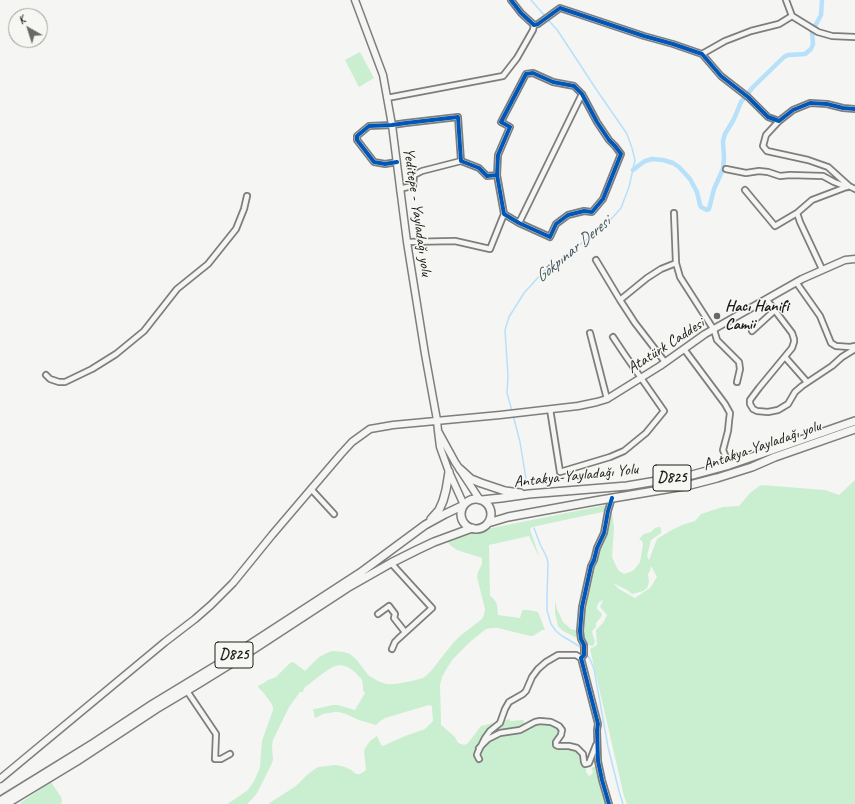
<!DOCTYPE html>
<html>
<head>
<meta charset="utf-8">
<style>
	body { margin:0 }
	#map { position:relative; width:855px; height:804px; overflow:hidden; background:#f5f5f3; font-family:Caveat,sans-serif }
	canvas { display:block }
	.north { position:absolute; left:8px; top:8px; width:40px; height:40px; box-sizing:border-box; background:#f6f6f2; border:1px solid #9f9f9c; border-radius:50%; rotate:321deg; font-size:11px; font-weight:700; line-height:16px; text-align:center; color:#1c1c1c }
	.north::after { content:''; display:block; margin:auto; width:14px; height:18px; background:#686867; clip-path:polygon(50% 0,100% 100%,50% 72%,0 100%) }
</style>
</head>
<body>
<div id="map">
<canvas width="855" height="804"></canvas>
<div class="north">K</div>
</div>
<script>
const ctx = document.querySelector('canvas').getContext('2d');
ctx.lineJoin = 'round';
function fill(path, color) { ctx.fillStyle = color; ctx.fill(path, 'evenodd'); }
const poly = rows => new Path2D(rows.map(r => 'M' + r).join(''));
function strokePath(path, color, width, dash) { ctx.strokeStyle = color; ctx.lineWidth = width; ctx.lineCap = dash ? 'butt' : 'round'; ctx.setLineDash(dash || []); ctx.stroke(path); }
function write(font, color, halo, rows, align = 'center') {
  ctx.font = font + ' Caveat,sans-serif'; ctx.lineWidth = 3; ctx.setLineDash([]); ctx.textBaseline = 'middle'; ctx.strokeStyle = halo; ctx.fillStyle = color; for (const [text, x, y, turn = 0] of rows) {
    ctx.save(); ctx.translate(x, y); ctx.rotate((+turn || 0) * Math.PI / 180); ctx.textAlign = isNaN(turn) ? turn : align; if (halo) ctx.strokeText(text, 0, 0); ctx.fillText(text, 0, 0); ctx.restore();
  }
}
fill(poly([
	[360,52,374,78,359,87,345,60],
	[855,480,855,804,627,804,624,796,590,649,597,645,596,630,603,623,607,615,600,607,603,600,599,602,597,606,597,609,602,614,601,617,596,623,596,627,593,630,592,632,595,642,593,646,591,646,577,638,563,631,558,626,555,613,555,601,557,609,563,622,571,629,580,631,586,590,600,541,607,511,532,527,530,529,540,559,529,536,489,545,490,596,493,598,497,604,498,615,520,618,522,611,523,610,528,610,538,612,545,630,542,630,533,636,530,636,498,628,492,628,486,629,471,641,453,659,447,668,442,677,440,685,441,721,441,725,455,737,458,743,464,745,468,743,481,726,510,719,510,721,523,720,527,727,533,723,546,722,561,729,556,744,579,749,585,766,586,766,586,772,589,776,592,774,593,771,591,769,593,767,597,767,603,794,607,804,268,804,296,786,308,774,318,767,336,765,345,767,351,770,356,774,360,774,365,771,366,769,364,751,365,748,370,741,377,736,381,745,383,746,385,745,405,736,425,729,433,721,432,708,432,706,429,705,385,718,380,721,376,725,359,720,346,714,339,712,334,712,323,714,315,718,313,709,315,709,333,705,338,705,355,710,365,693,363,690,363,686,362,680,356,673,348,667,340,665,335,666,331,668,322,674,304,688,303,692,300,692,289,707,273,740,272,746,273,760,271,765,257,793,253,798,247,804,227,804,235,799,248,790,254,781,260,768,261,753,262,741,273,710,273,707,271,703,263,692,258,687,259,685,262,684,268,680,276,677,290,663,293,662,305,671,319,657,329,652,333,651,344,652,350,654,356,659,369,676,378,681,386,684,395,684,412,681,423,678,427,675,431,671,453,643,460,636,482,619,484,615,485,609,477,577,478,572,482,564,482,558,457,550,450,545,447,541,487,529,611,504,614,528,612,557,617,568,619,571,624,574,630,572,634,570,640,562,643,544,642,541,639,539,644,534,651,532,655,528,659,527,660,527,661,529,661,533,651,540,647,556,649,560,657,539,670,531,682,525,695,521,701,514,723,507,739,506,751,492,761,485,825,490,839,495],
	[649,562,657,577,650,588,635,598,619,589,613,583,627,590,632,594,643,591,647,588,649,582,648,574,650,571,651,566],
	[51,782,61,797,62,800,61,804,21,804,20,803]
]), '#caeed0');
strokePath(poly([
	[512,411,507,393,508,376,505,330,509,317,524,293,544,271,605,226,621,208,629,187,635,160,632,148,627,134,596,89,558,31,531,0],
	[513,415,520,442,526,479],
	[534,528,540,544,547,558,548,563,547,597,547,610,551,624,556,631,562,636,579,646,582,650],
	[585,652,590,659,594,669,608,747,619,791,623,804]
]), '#b7e0fa', 1.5);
strokePath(poly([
	[633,170,638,166,645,161,652,159,663,160,673,163,679,167,690,179,697,192,700,205,701,207,707,210,709,209,714,189,723,169,724,158,723,141,725,134,734,119,741,102,753,87,784,57,788,55,805,54,811,49,813,44,812,32,821,15,822,0]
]), '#b7e0fa', 4.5);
const minor = poly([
	[511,0,521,13,534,25,538,24,560,8,644,36,673,44,702,54,721,76,748,97,768,117,779,121,793,110,810,103,827,104,843,108,855,109],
	[792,16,818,32,832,36,855,37],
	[702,54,725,41,751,31,779,24,792,16,786,0],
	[387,98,503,76,517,58,533,30,534,25],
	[779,121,766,135,763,146,767,151,808,160,828,167,849,186,855,189],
	[397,162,385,164,374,162,357,140,357,136,369,126,392,125,406,123,458,117,461,161,479,168,487,176,497,175,498,155,510,127,501,122,526,74,533,73,553,82,574,86,582,94,597,122,609,140,615,146,621,154,603,199,592,212,584,211,568,215,556,224,550,237,519,223,504,214,497,175],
	[726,169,746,173,759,171,768,172,780,176,790,175,823,176,834,182,847,187],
	[745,190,775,226,797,213,812,200,849,186],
	[400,191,403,188,413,186,414,175,422,171,461,161],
	[674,213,676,263,680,277,714,330,717,340,739,362,740,369,737,382],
	[797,213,800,222,822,269],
	[519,223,582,94],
	[407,242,455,241,490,249,504,214],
	[596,260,620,300,635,323,665,362],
	[796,282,820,316,831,343,836,346,850,347,855,346],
	[620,300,647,278,661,269,676,263],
	[767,300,792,333,794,339,794,342,792,348,759,388,750,400,750,404,753,409,757,411,768,412,778,410,788,404,795,392,802,386,832,366,842,357,855,349],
	[752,331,775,310],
	[590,333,607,399],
	[684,349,725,404,730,413,729,421,728,431,723,450,729,465],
	[785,357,807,382],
	[46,375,50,379,59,382,65,382,92,369,116,354,144,331,177,289,208,264,236,229,244,209,247,196],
	[550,409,560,472,610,457,624,451,646,433,664,411,625,355,613,337],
	[311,489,334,514],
	[391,563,432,608,398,639,395,642,392,649],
	[378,614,389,606,395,614,394,618,405,632],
	[187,691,216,734,215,759,221,759,230,754],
	[479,748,488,739,500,733,520,730,535,722,540,721,551,722,559,726,562,730,561,735,556,742,556,745,558,746,569,746,577,748,583,754,584,762,585,764,589,763,596,745],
	[479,759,477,755,478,752,485,738,490,731,500,723,505,709,509,702,523,694,526,691,532,677,538,669,546,662,558,655,576,655,581,658],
	[609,804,602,780,598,761,597,730,598,724,581,658,584,655,584,645,581,639,580,631,582,607,591,566,594,560,597,548,604,533,608,511,612,498]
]);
const major = poly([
	[355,0,383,75,392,125,407,242,425,354,437,420,438,431],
	[464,505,449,472,440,447,438,431,455,462,480,500],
	[0,779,165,642,195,619,211,605,233,583,272,535,341,454,352,442,370,429,393,425,500,415,578,406,597,402,607,399,660,366,705,334,802,279,845,260,855,259]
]);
const highway = poly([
	[460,469,471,479,481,483,505,491,520,493],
	'461 514a15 15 0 1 1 30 0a15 15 0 1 1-30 0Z',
	[482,500,501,498,529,494,627,486,692,475,729,465,855,421],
	[431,519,439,510,443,501,446,490,449,472],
	[488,523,508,517,595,501,690,485,717,478,752,467,775,457,855,429],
	[0,801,94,743,153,704,237,653,360,573,425,525,445,514,464,505],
	[6,804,77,761,156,709,198,684,240,658,347,588,391,563,417,550,434,542,472,528]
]);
strokePath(minor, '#7e7e7d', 8);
strokePath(major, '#7e7e7d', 9);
strokePath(highway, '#7e7e7d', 10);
strokePath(minor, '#f5f5f3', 4.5);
strokePath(major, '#f5f5f3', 6);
strokePath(highway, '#f5f5f3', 7);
strokePath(poly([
	[511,0,521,13,534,25,538,24,560,8,644,36,673,44,702,54,721,76,748,97,768,117,779,121,793,110,810,103,827,104,843,108,855,109],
	[397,162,385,164,374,162,357,140,357,136,369,126,392,125,406,123,458,117,461,161,479,168,487,176,497,175,498,155,510,127,501,122,526,74,533,73,553,82,574,86,582,94,597,122,609,140,615,146,621,154,603,199,592,212,584,211,568,215,556,224,550,237,519,223,504,214,497,175],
	[609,804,602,780,598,761,597,730,598,724,581,658,584,655,584,645,581,639,580,631,582,607,591,566,594,560,597,548,604,533,608,511,612,498]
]), '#0057b8', 4);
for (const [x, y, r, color] of [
	[717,316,4,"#686867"]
]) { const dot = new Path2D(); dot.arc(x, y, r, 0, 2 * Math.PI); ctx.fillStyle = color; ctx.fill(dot); strokePath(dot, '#f6f6f2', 1.5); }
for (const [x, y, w] of [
	[672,478,38],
	[234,655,38]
]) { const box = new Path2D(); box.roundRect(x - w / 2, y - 13, w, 26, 3); ctx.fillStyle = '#f6f6f2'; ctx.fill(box); strokePath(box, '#1c1c1c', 1); }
write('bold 15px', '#1c1c1c', null, [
	["D825",672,478],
	["D825",234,655]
]);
write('16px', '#1c1c1c', '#f6f6f2', [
	["Yeditepe - Yayladağı yolu",417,212,82],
	["Atatürk Caddesi",666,346,-33],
	["Antakya-Yayladağı yolu",762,446,-19],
	["Antakya-Yayladağı Yolu",576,476,-6]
]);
write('bold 16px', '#1c1c1c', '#f6f6f2', [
	["Hacı Hanifi",725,307],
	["Camii",725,325]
], 'left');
write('italic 17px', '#435460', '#f6f6f2', [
	["Gökpınar Deresi",573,250,-40]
]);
</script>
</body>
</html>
